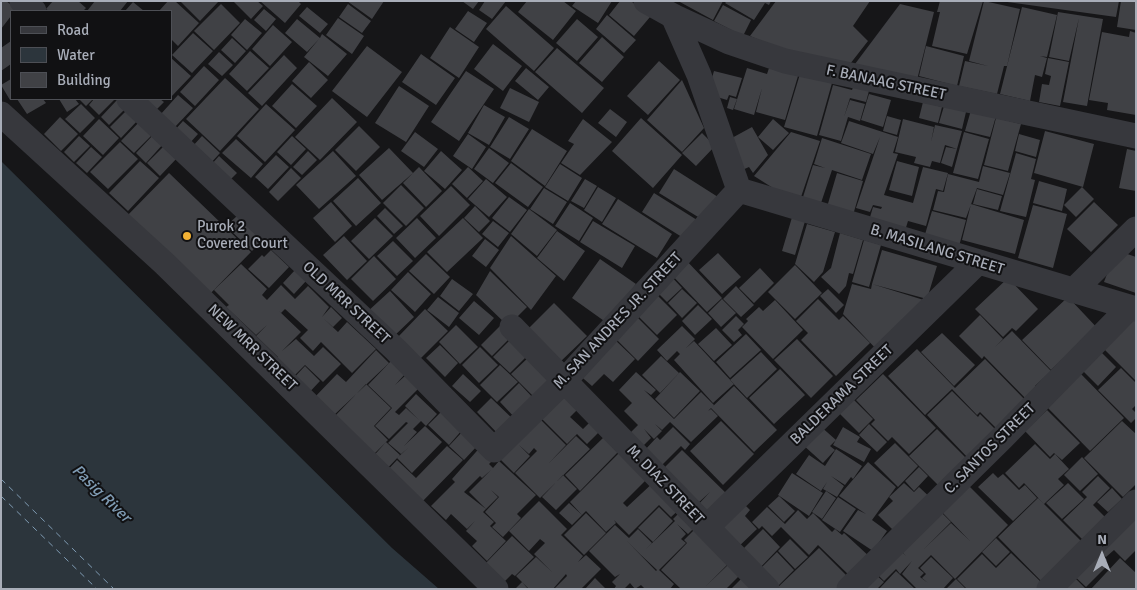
<!DOCTYPE html>
<html>
<head>
<meta charset="utf-8">
<style>
	body { margin:0 }
	#map { position:relative; width:1137px; height:590px; overflow:hidden; background:#161618; font-family:Signika,sans-serif }
	canvas { display:block }
	.frame { position:absolute; inset:0; border:2px solid #a8adb8; pointer-events:none }
	.legend { position:absolute; left:10px; top:10px; width:162px; height:90px; box-sizing:border-box; background:#111113; border:1px solid #4d4f55; margin:0; padding:6px 9px; list-style:none; font-size:15px; color:#a8adb8 }
	.legend li { display:flex; align-items:center; gap:10px; height:25px }
	.legend b { width:25px; border:1px solid #4d4f55 }
	.north { position:absolute; left:1077px; top:530px; width:50px; height:50px; -webkit-text-stroke:4px #111113; paint-order:stroke; rotate:0deg; font-size:14px; font-weight:700; line-height:20px; text-align:center; color:#a8adb8 }
	.north::after { content:''; display:block; margin:auto; width:18px; height:22px; background:#a8adb8; clip-path:polygon(50% 0,100% 100%,50% 72%,0 100%) }
</style>
</head>
<body>
<div id="map">
<canvas width="1137" height="590"></canvas>
<div class="frame"></div>
<ul class="legend">
<li><b style="height:6px;background:#37383d"></b>Road</li>
<li><b style="height:14px;background:#2c353c"></b>Water</li>
<li><b style="height:14px;background:#404145"></b>Building</li>
</ul>
<div class="north">N</div>
</div>
<script>
const ctx = document.querySelector('canvas').getContext('2d');
ctx.lineJoin = 'round';
function fill(path, color) { ctx.fillStyle = color; ctx.fill(path, 'evenodd'); }
const poly = rows => new Path2D(rows.map(r => 'M' + r).join(''));
function strokePath(path, color, width, dash) { ctx.strokeStyle = color; ctx.lineWidth = width; ctx.lineCap = dash ? 'butt' : 'round'; ctx.setLineDash(dash || []); ctx.stroke(path); }
function write(font, color, halo, rows, align = 'center') {
  ctx.font = font + ' Signika,sans-serif'; ctx.lineWidth = 4; ctx.setLineDash([]); ctx.textBaseline = 'middle'; ctx.strokeStyle = halo; ctx.fillStyle = color; for (const [text, x, y, turn = 0] of rows) {
    ctx.save(); ctx.translate(x, y); ctx.rotate((+turn || 0) * Math.PI / 180); ctx.textAlign = isNaN(turn) ? turn : align; if (halo) ctx.strokeText(text, 0, 0); ctx.fillText(text, 0, 0); ctx.restore();
  }
}
fill(poly([
	[1,161,392,548,439,589,1,589]
]), '#2c353c');
strokePath(poly([
	[1,479,114,589],
	[1,496,97,589]
]), '#7f9bb3', 1, [6, 5]);
fill(poly([
	[1,1,6,1,17,9,11,11,11,16,1,29],
	[53,1,78,1,86,8,83,11,49,11,46,9],
	[95,1,128,1,120,11,87,11],
	[168,1,175,1,199,23,178,46,171,39,171,11,159,11],
	[180,1,219,1,200,21],
	[233,1,257,1,263,6,251,19],
	[260,1,298,1,301,4,285,23],
	[347,1,384,1,372,19],
	[462,1,479,1,473,9],
	[485,1,506,1,492,19,479,10],
	[527,1,563,1,576,11,553,40,518,12],
	[576,1,612,1,598,23,572,6],
	[620,1,631,1,650,17,634,36,609,15],
	[678,1,723,1,713,20],
	[727,1,771,1,769,5,765,3,754,20,725,3],
	[776,1,870,1,853,26,868,41,850,64,799,57,750,36],
	[940,1,983,1,967,54,932,46,940,12,937,12],
	[984,1,1020,9,1007,66,1004,66,997,94,959,86,965,61,988,66,969,61],
	[1000,1,1119,1,1116,17],
	[1121,1,1136,1,1136,30,1117,27],
	[133,2,144,11,125,11],
	[221,4,240,23,214,50,194,31],
	[348,4,371,21,362,33,339,17],
	[900,4,934,12,917,80,855,64],
	[723,5,751,20,743,36,714,21],
	[506,6,554,48,534,71,486,29],
	[307,7,328,24,320,33,299,16],
	[1022,7,1057,15,1047,57,1040,56,1047,58,1042,77,1035,75,1030,101,1000,94],
	[264,9,276,19,266,31,254,20],
	[468,11,487,23,474,42,455,29],
	[1058,12,1103,19,1087,106,1063,102,1079,18,1069,61,1049,57],
	[607,15,636,40,624,53,596,29],
	[338,18,364,36,352,54,326,35],
	[245,19,262,33,247,50,231,35],
	[297,19,320,38,322,34,347,54,328,76,304,57,319,39,307,52,285,33],
	[577,19,598,37,577,61,556,43],
	[273,25,292,42,270,66,252,49],
	[450,27,479,47,459,78,430,58],
	[1130,31,1136,33,1136,115,1107,110,1108,103,1089,100,1102,32,1129,37],
	[193,33,213,51,192,73,172,55],
	[602,37,624,57,602,82,579,63],
	[232,38,246,51,235,63,221,50],
	[11,41,11,64,1,71,1,48],
	[493,44,522,66,503,91,474,69],
	[367,46,402,72,367,117,332,91],
	[926,46,964,56,957,86,919,76],
	[557,48,604,88,582,113,535,72],
	[250,51,269,68,247,91,229,74],
	[219,52,233,65,222,76,208,64],
	[421,54,455,78,436,105,402,82],
	[284,55,297,68,262,106,248,93],
	[171,58,191,76,171,97],
	[1048,58,1069,62,1060,106,1039,102,1042,84,1049,85,1051,76,1045,74],
	[659,61,680,80,648,115,627,96],
	[309,62,328,80,311,98,292,81],
	[204,66,219,80,195,106,180,92],
	[526,68,549,87,538,100,515,81],
	[747,68,767,74,769,68,798,76,785,120,756,112,762,88,754,115,734,109],
	[466,71,494,89,459,141,431,122],
	[714,71,742,78,736,97,729,95,727,100,707,94],
	[800,74,832,83,817,136,784,127],
	[225,78,259,109,220,151,186,119],
	[11,79,11,99,10,100,1,85],
	[682,80,704,128,682,152,647,120],
	[855,82,870,87,866,102,850,98,844,117,850,100,865,104,860,121,848,117,841,141,819,135,833,85,852,90],
	[292,84,317,106,296,128,272,106],
	[399,86,429,106,406,142,375,123],
	[510,88,539,102,529,122,500,108],
	[869,94,891,100,883,127,861,120],
	[178,95,193,108,174,128,160,115],
	[730,97,737,99,733,110,727,108],
	[332,98,357,122,320,160,295,137],
	[17,99,43,99,46,103,27,114],
	[59,99,75,99,79,104,67,112],
	[79,99,93,99,86,106],
	[94,99,115,99,99,115,89,105],
	[141,99,160,99,164,102,155,111],
	[117,100,126,108,109,125,101,117],
	[923,102,942,107,938,123,919,118],
	[81,104,95,118,80,133,65,119],
	[266,104,295,130,265,162,237,136],
	[484,105,505,117,489,145,468,133],
	[944,106,966,112,962,129,939,123],
	[610,109,627,122,616,137,598,123],
	[127,110,138,120,121,138,110,127],
	[971,110,996,116,990,137,965,131],
	[887,116,901,120,897,135,883,131],
	[60,117,78,134,61,151,44,134],
	[509,117,529,129,510,159,490,147],
	[641,118,682,155,653,188,612,151],
	[996,118,1021,124,1008,171,984,165],
	[99,119,119,138,103,155,83,136],
	[583,119,612,142,580,175,561,163,574,144,568,141],
	[773,119,789,133,773,150,758,137],
	[903,119,934,127,931,142,935,125,962,131,957,149,945,145,940,163,932,161,930,167,914,163,916,157,895,152],
	[141,120,154,133,134,153,121,141],
	[183,121,198,134,189,144,174,131],
	[849,121,898,137,893,153,898,154,884,195,913,203,923,167,948,173,943,191,936,189,926,226,908,221,904,234,868,224,873,207,881,209,882,207,873,205,870,212,856,208,880,137,873,154,841,143],
	[359,126,380,147,356,171,335,150],
	[752,127,768,155,753,173,749,167,740,171,730,139],
	[532,129,567,151,545,186,511,161],
	[1045,131,1094,144,1083,187,1034,173],
	[415,132,438,149,424,167,401,151],
	[791,132,820,141,801,197,773,188,754,176],
	[964,132,989,139,978,179,953,173],
	[702,133,715,146,696,166,682,153],
	[154,134,164,143,146,163,136,153],
	[468,134,486,147,472,169,453,156],
	[1019,134,1040,140,1036,157,1015,151],
	[79,136,90,146,74,162,64,152],
	[202,136,220,153,210,164,192,147],
	[292,136,306,149,291,165,277,152],
	[822,138,871,154,862,180,832,170,821,203,803,197,813,165,825,168,814,164],
	[236,139,263,164,251,178,222,153],
	[120,142,138,159,108,189,90,172],
	[165,145,178,157,160,176,147,163],
	[91,147,102,157,87,173,76,163],
	[946,147,957,149,952,167,941,163],
	[389,148,413,173,382,200,359,175],
	[489,148,509,163,493,183,474,169],
	[1127,149,1136,151,1136,191,1119,188],
	[308,151,317,160,302,175,293,167],
	[333,151,356,176,319,209,296,185],
	[441,151,462,170,445,189,424,171],
	[1016,153,1036,159,1031,179,1035,180,1026,217,1000,211],
	[276,155,289,167,268,189,255,177],
	[219,156,237,173,229,181,211,165],
	[140,161,159,178,128,211,109,193],
	[897,161,919,167,912,196,889,190],
	[511,163,543,187,528,207,495,183],
	[560,164,582,178,568,201,545,187],
	[983,166,1010,173,1003,195,977,188,966,218,933,210,938,191,944,192,948,174,979,182],
	[419,167,442,191,426,207,403,183],
	[468,167,483,181,467,198,452,184],
	[291,168,301,178,278,201,269,192],
	[674,169,718,197,703,220,659,193],
	[169,173,251,252,205,299,123,220],
	[837,173,863,181,853,215,827,207],
	[358,178,381,203,356,226,333,201],
	[486,179,507,197,489,217,468,199],
	[585,179,597,186,584,208,571,201],
	[1039,181,1067,189,1062,211,1033,203],
	[401,185,424,208,406,226,383,203],
	[451,186,470,205,439,236,420,216],
	[598,187,616,198,602,222,584,210],
	[1082,187,1094,199,1076,217,1064,205],
	[544,188,567,202,553,224,530,209],
	[977,189,1002,196,998,210,973,204],
	[654,193,697,220,685,239,642,212],
	[509,197,527,210,510,232,492,218],
	[618,199,672,234,657,258,602,224],
	[331,202,352,226,335,242,313,218],
	[1094,202,1118,225,1091,252,1067,229],
	[570,203,593,218,579,241,555,226],
	[971,204,1024,220,1015,254,962,240],
	[1033,205,1067,214,1053,268,1018,258],
	[475,206,490,221,479,232,464,218],
	[385,208,403,226,394,234,377,216],
	[529,209,557,230,537,256,511,234],
	[932,211,966,220,958,250,923,241],
	[793,214,806,218,795,255,782,251],
	[237,216,262,240,252,251,226,226],
	[375,218,393,236,369,259,351,241],
	[417,218,436,238,415,258,396,238],
	[463,218,483,238,447,272,427,252],
	[493,221,509,233,498,247,482,234],
	[593,221,635,246,622,268,580,242],
	[807,224,835,232,823,272,814,282,795,264],
	[557,231,585,251,564,281,537,258],
	[840,233,863,240,853,274,849,273,846,286,839,294,821,277,831,268],
	[344,236,367,261,347,280,323,255],
	[511,236,556,276,531,310,490,268],
	[485,239,499,250,486,267,472,256],
	[864,240,881,245,869,287,852,282],
	[393,241,413,261,397,276,377,256],
	[271,250,289,267,269,288,248,269,262,255,264,257],
	[882,250,937,266,927,299,872,284],
	[1116,250,1136,257,1136,293,1104,282],
	[718,253,741,277,722,294,699,270],
	[426,254,450,277,434,294,409,271],
	[374,256,396,279,373,301,351,279],
	[684,258,722,298,707,312,669,272],
	[600,259,636,284,607,323,572,298],
	[241,264,267,289,262,295,267,300,281,285,295,299,308,286,329,307,322,317,331,307,342,318,333,327,323,318,338,332,347,322,376,349,352,373,321,342,313,351,300,338,308,330,285,309,281,313,279,311,301,332,282,351,296,339,314,356,323,347,341,364,323,382,305,365,289,381,270,364,278,357,256,336,267,325,256,335,226,307,229,305,214,290],
	[795,265,822,293,795,319,768,292],
	[760,268,774,283,754,303,739,288],
	[295,270,306,281,294,294,283,283],
	[490,271,527,307,508,326,476,295],
	[408,272,431,294,415,312,391,290],
	[669,274,682,288,667,302,654,289],
	[1008,278,1038,309,1016,331,1012,328,1003,337,975,309],
	[452,279,473,294,459,311,440,296],
	[852,284,871,289,872,284,927,301,878,351,843,314],
	[736,286,754,305,741,317,723,299],
	[682,289,697,303,682,318,668,303],
	[828,289,844,305,836,313,820,296],
	[390,291,414,317,392,338,367,312],
	[654,292,677,315,657,335,634,312],
	[438,297,459,313,449,327,427,310],
	[1068,297,1102,333,1070,352,1051,370,1022,340],
	[722,299,736,313,721,327,708,313],
	[818,299,839,320,843,316,870,343,836,376,801,340,808,333,796,321],
	[775,300,803,330,773,359,742,327,748,321,746,319,759,307,763,311],
	[474,301,494,318,479,335,459,318],
	[554,303,587,336,558,364,526,331],
	[698,305,712,319,695,335,682,321],
	[425,309,448,331,419,360,397,338],
	[1136,312,1136,381,1101,346],
	[633,313,659,339,638,361,612,335],
	[980,315,1003,339,994,348,1012,331,1051,371,1035,386,1040,392,1029,402,984,356,982,359,959,336],
	[736,316,744,324,738,330,742,335,734,342,722,330],
	[502,324,513,335,492,356,481,345],
	[456,325,478,347,460,364,439,342],
	[682,326,695,339,685,349,694,341,734,384,713,403,674,360,680,354,677,351,667,361,657,350],
	[716,328,732,345,714,361,698,344],
	[942,333,975,365,954,386,921,352],
	[746,334,761,350,730,378,716,362],
	[513,337,529,354,510,373,493,357],
	[612,337,635,359,613,382,604,374,592,386,577,373],
	[797,339,833,376,811,398,774,360],
	[440,345,458,363,445,377,426,358],
	[480,347,498,365,479,383,462,365],
	[917,349,955,388,985,359,1029,404,1000,432,980,412,977,415,952,389,925,415,888,376],
	[376,350,389,363,332,417,313,399,337,374,346,382],
	[1100,351,1116,367,1098,386,1081,369],
	[761,352,777,369,747,398,730,380],
	[531,355,556,381,537,400,511,374],
	[661,356,679,373,660,393,642,375],
	[392,360,406,373,395,385,406,375,419,388,395,412,399,415,406,408,419,420,405,406,416,394,437,414,426,426,421,421,413,429,417,432,404,446,425,426,442,442,412,473,397,458,408,448,401,454,388,443,408,423,406,422,389,439,375,426,392,408,368,385],
	[500,365,518,382,497,402,480,385],
	[305,366,320,381,305,397,290,382],
	[1121,368,1136,383,1136,405,1132,409,1136,413,1136,418,1131,423,1098,390],
	[780,369,805,395,774,424,749,398],
	[636,372,656,390,651,395,644,390,674,419,701,392,714,405,708,411,711,409,718,416,691,442,670,422,662,430,655,424,662,431,654,439,644,429,651,438,641,448,628,435,638,425,624,411,632,403,619,390],
	[680,372,700,391,674,418,655,399],
	[1080,373,1124,418,1090,451,1046,406],
	[463,374,481,391,470,402,452,386],
	[883,374,936,428,909,454,892,437,888,441,871,424,875,420,856,400],
	[519,383,536,401,517,420,500,402],
	[366,384,391,408,374,426,388,440,373,455,333,418],
	[734,386,777,430,754,452,711,408],
	[952,391,978,417,980,414,997,431,968,458,927,415],
	[560,393,577,410,570,417,583,429,590,422,599,432,587,444,577,434,567,444,538,415],
	[491,398,515,421,500,436,477,412],
	[853,399,873,419,859,433,839,413],
	[443,410,463,429,449,445,428,425],
	[1047,410,1080,443,1062,460,1054,453,1050,457,1025,431],
	[536,415,566,445,549,463,552,460,560,468,552,460,576,436,590,449,540,498,515,473,537,451,534,448,529,454,519,445,530,456,514,473,495,454],
	[721,421,754,454,723,485,690,451],
	[1122,421,1136,434,1136,484,1123,497,1084,458],
	[869,424,887,442,877,452,859,435],
	[819,425,836,440,830,446,835,450,823,463,802,444],
	[673,427,690,444,685,450,681,446,659,468,643,452,657,437,660,440],
	[843,427,860,437,857,442,871,449,864,462,833,445],
	[937,429,968,460,940,487,909,456],
	[463,431,478,445,464,460,449,446],
	[604,437,618,452,580,491,565,475],
	[386,442,400,455,383,473,370,460],
	[895,443,918,466,898,487,874,463],
	[483,444,496,457,489,464,493,468,499,461,536,495,517,514,521,518,503,537,492,527,496,523,485,512,499,497,491,490,498,497,486,509,469,492,491,470,482,478,480,476,464,492,486,509,483,512,494,522,490,526,506,541,487,561,472,546,477,541,466,531,475,521,467,529,451,514,446,520,431,506,455,482,452,479],
	[1035,444,1050,459,1055,454,1069,469,1058,479,1064,485,1044,504,1024,483,1019,488,1005,473],
	[447,446,463,460,418,506,383,475,397,460,416,478],
	[836,449,862,466,853,479,851,477,845,485,831,476,844,486,837,497,823,489,827,482,821,491,796,474,809,455,825,466],
	[682,450,730,497,707,520,695,508,710,492,697,504,659,473],
	[620,452,647,479,623,503,627,507,656,480,682,507,671,517,659,505,629,535,614,520,616,523,606,532,586,511,582,515,570,502],
	[1082,457,1098,474,1080,491,1064,475],
	[868,462,896,487,872,520,887,531,873,551,843,531,858,510,866,514,839,496],
	[919,467,928,476,914,491,905,481],
	[792,473,823,493,809,516,778,495],
	[993,473,998,478,1003,474,1019,490,1025,485,1037,498,1013,521,978,487],
	[563,475,577,489,556,510,542,497],
	[1098,476,1110,488,1093,505,1111,523,1088,545,1063,520,1087,497,1082,492],
	[965,482,1008,525,955,579,931,555,918,568,924,573,920,577,928,583,922,578,926,574,920,568,931,557,953,578,943,589,917,589,902,574,912,561,900,574,896,569,884,581,874,571,898,548,906,556,898,547,938,509,951,522,924,549,951,523,970,541,938,508],
	[904,483,914,492,919,487,934,501,898,535,878,515,893,501,889,497],
	[1068,483,1084,499,1062,519,1046,503],
	[1112,488,1122,499,1108,512,1097,502],
	[826,491,836,498,822,519,812,512],
	[779,496,795,511,784,522,768,506],
	[838,497,856,509,840,532,822,520],
	[1038,498,1085,545,1045,585,998,537],
	[539,501,567,529,561,535,583,556,578,562,586,555,601,569,581,589,554,589,567,576,566,574,553,589,529,589,516,576,536,557,552,572,534,554,545,543,540,539,529,551,509,531],
	[741,501,750,510,745,516,757,529,735,550,713,527],
	[569,503,582,515,572,525,559,513],
	[659,507,673,521,653,542,638,528],
	[767,507,785,524,798,510,807,519,813,513,832,532,835,529,842,535,844,533,872,559,853,579,818,545,809,555,781,527,772,536,762,526,759,529,752,522],
	[683,509,698,524,688,534,677,524,686,534,681,539,686,543,659,570,674,584,670,589,645,589,641,585,635,589,630,583,624,589,614,589,616,586,612,582,620,574,615,577,589,551,615,525,629,538,638,529,652,543,645,550,675,521,673,519],
	[626,540,641,555,657,570,656,571],
	[586,513,606,533,584,555,564,535],
	[1136,517,1136,550,1125,561,1114,550,1106,557,1098,550,1107,560,1103,564,1106,567,1086,587,1069,571],
	[699,525,733,559,706,586,731,562,742,573,726,589,681,589,661,570,687,543,684,540],
	[763,529,780,547,757,571,739,553],
	[512,536,534,557,515,576,512,574,502,584,483,566],
	[996,538,1010,552,996,566,982,552],
	[790,539,808,557,795,569,778,551],
	[819,548,850,579,840,589,776,589],
	[777,552,794,570,775,589,755,574],
	[1011,553,1042,583,1036,589,967,589,957,579,982,554,996,568],
	[1120,558,1136,573,1136,589,1091,589],
	[896,571,915,589,879,589],
	[1068,571,1086,589,1051,589],
	[874,573,884,582,877,589,859,589],
	[745,575,759,589,731,589],
	[595,578,606,589,585,589],
	[956,579,966,589,946,589],
	[522,582,528,589,515,589]
]), '#404145');
strokePath(poly([
	[22,1,34,11],
	[646,1,673,16,729,42,785,61,1136,136],
	[673,16,699,75,739,190],
	[129,99,396,350,494,450,565,380,739,190],
	[1,114,165,264,496,589],
	[739,190,1136,309],
	[1073,291,1136,229],
	[512,327,767,589],
	[707,527,977,263],
	[849,589,1003,437,1129,308],
	[1049,589,1136,502]
]), '#37383d', 25);
for (const [x, y, r, color] of [
	[187,236,5,"#f2b134"]
]) { const dot = new Path2D(); dot.arc(x, y, r, 0, 2 * Math.PI); ctx.fillStyle = color; ctx.fill(dot); strokePath(dot, '#111113', 2); }
write('15px', '#a8adb8', '#111113', [
	["F. BANAAG STREET",886,83,12],
	["B. MASILANG STREET",937,250,17],
	["OLD MRR STREET",346,303,43],
	["M. SAN ANDRES JR. STREET",618,321,-47],
	["NEW MRR STREET",252,348,44],
	["BALDERAMA STREET",842,395,-44],
	["C. SANTOS STREET",990,449,-45],
	["M. DIAZ STREET",665,485,46]
]);
write('15px', '#a8adb8', '#111113', [
	["Purok 2",197,227],
	["Covered Court",197,244]
], 'left');
write('italic 16px', '#7f9bb3', '#111113', [
	["Pasig River",101,494,44]
]);
</script>
</body>
</html>
